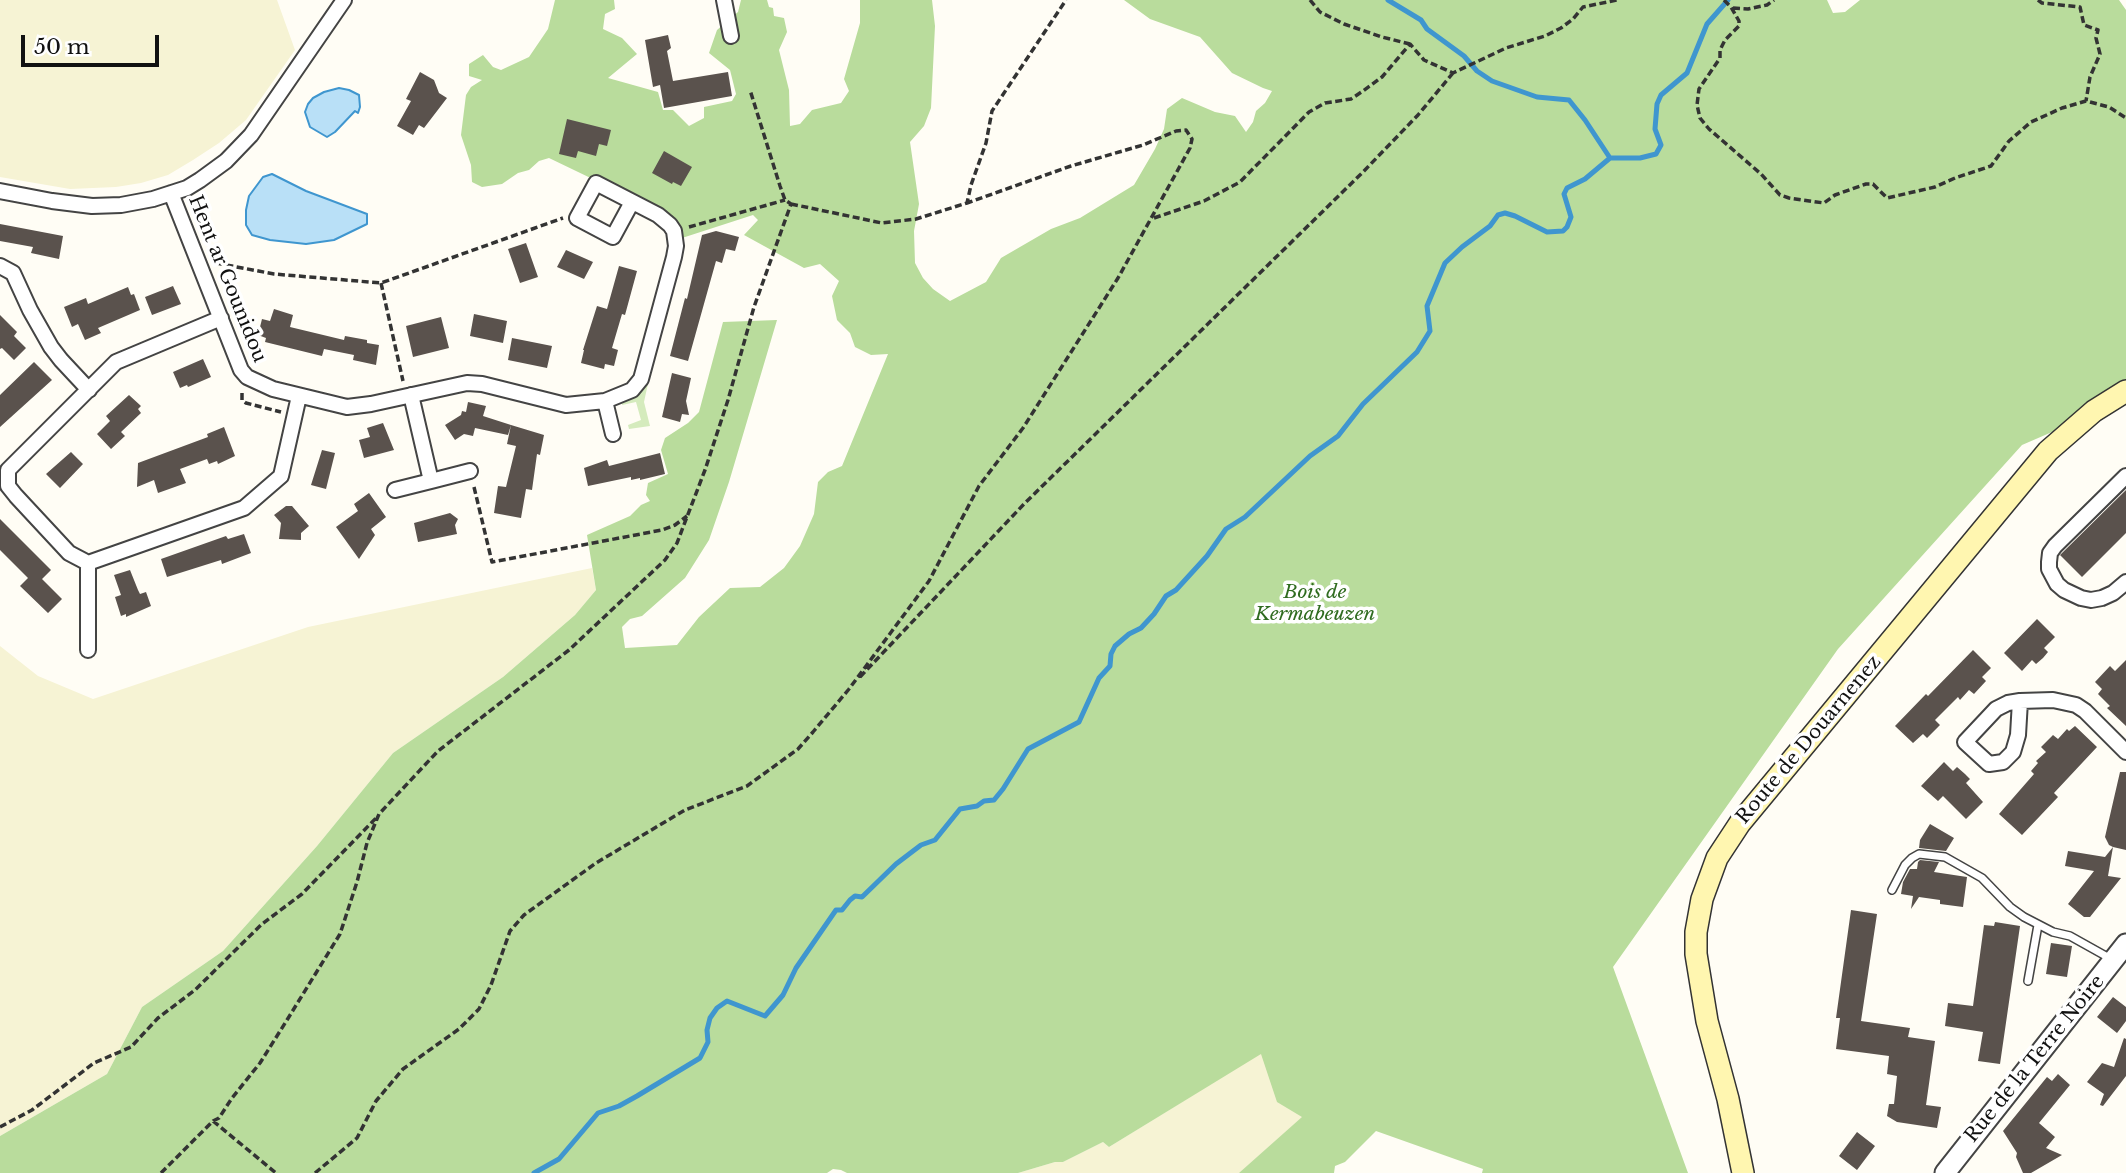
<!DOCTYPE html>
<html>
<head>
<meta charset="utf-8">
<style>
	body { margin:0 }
	#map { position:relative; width:2126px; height:1173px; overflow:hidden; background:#fffdf5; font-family:"Libre Baskerville",serif }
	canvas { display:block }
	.scale { position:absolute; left:21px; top:35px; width:138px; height:32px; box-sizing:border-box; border:4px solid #111; border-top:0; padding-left:9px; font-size:21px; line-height:24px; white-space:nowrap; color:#111; -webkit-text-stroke:5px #fff; paint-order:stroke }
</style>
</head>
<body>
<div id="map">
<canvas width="2126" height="1173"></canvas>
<div class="scale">50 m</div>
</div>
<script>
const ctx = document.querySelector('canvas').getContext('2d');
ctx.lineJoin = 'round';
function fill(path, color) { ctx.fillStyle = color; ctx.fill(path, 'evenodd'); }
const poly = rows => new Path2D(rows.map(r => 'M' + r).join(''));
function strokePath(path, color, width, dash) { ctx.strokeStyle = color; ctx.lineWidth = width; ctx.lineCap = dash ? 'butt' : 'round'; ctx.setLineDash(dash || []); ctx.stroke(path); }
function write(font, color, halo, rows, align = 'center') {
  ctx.font = font + ' "Libre Baskerville",serif'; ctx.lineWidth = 7; ctx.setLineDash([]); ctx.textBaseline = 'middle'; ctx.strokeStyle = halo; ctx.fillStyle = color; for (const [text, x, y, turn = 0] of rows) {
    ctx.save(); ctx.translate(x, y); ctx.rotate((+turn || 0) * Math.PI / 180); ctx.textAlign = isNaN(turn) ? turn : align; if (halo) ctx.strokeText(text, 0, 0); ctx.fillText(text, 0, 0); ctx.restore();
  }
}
fill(poly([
	[0,0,277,0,295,50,246,120,219,143,193,160,168,175,141,183,116,187,70,189,0,177],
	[592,568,596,590,575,615,503,677,393,753,317,846,223,951,142,1007,107,1074,0,1136,0,646,38,676,93,699,308,627],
	[1261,1053,1323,1113,1248,1173,1018,1173,1055,1162,1063,1162,1103,1142,1109,1147]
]), '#f6f3d4');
fill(poly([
	[649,379,644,402,650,426,629,429,628,425,641,420,636,402,622,405,623,400,637,396]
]), '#d5ebbd');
fill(poly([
	[555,0,614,0,615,9,605,14,603,29,622,38,637,54,608,78,658,92,663,110,673,110,689,126,704,118,704,107,732,101,736,94,730,70,709,53,717,30,738,12,741,0,767,0,769,7,773,8,774,16,784,18,787,32,779,50,789,90,790,126,800,124,812,110,841,103,849,91,844,79,860,23,860,0,932,0,935,26,931,108,924,126,910,142,919,204,914,231,915,263,923,278,933,289,950,301,986,282,1001,258,1051,229,1080,218,1134,185,1155,149,1164,129,1167,109,1182,98,1215,112,1235,116,1246,132,1253,122,1256,111,1265,103,1272,91,1263,88,1232,73,1200,37,1150,19,1124,0,1827,0,1833,13,1845,12,1860,0,2119,0,2126,10,2126,400,2022,445,1838,649,1613,967,1688,1173,1482,1173,1483,1169,1376,1131,1345,1162,1335,1166,1334,1173,1239,1173,1302,1117,1277,1102,1261,1054,1109,1147,1103,1142,1063,1162,1055,1162,1018,1173,847,1173,841,1170,833,1169,827,1173,0,1173,0,1136,107,1074,142,1007,223,951,317,846,393,753,503,677,575,615,596,590,587,535,630,516,641,505,650,501,646,495,648,483,668,474,661,450,665,438,688,423,699,412,723,322,777,320,729,482,709,540,685,578,642,616,630,619,622,627,625,648,677,645,699,617,730,588,760,587,784,568,800,546,814,514,818,482,828,472,842,466,888,354,871,355,855,347,850,333,837,320,832,296,839,281,820,264,804,268,744,235,758,220,753,215,682,238,628,196,549,158,539,161,529,170,518,173,502,184,482,187,472,182,471,165,461,135,466,95,471,87,482,80,469,76,469,64,483,55,493,67,501,70,529,57,548,29]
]), '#b9dc9c');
const water = poly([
	[339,88,349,90,359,95,360,107,358,113,355,111,335,132,327,137,310,127,305,112,308,104,313,98,324,92,339,88],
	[272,174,306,191,367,214,367,224,334,240,306,244,270,240,252,235,246,225,246,210,249,196,263,177,272,174]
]);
fill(water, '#b9e0f7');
strokePath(water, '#3f96cf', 2);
strokePath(poly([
	[1388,0,1421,20,1427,29,1464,56,1477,71,1492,81,1537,97,1569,100,1585,120,1610,158],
	[534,1173,559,1159,598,1113,619,1106,637,1096,700,1058,708,1042,707,1030,710,1018,717,1008,727,1001,765,1016,783,995,796,968,836,910,842,910,850,900,855,896,862,897,896,864,921,845,935,840,960,809,977,806,984,801,994,800,1003,789,1028,749,1079,722,1099,678,1110,666,1111,654,1115,646,1129,634,1141,628,1154,614,1166,596,1176,590,1207,556,1226,529,1245,517,1310,456,1338,436,1363,404,1417,352,1430,331,1427,306,1445,263,1462,247,1490,226,1498,215,1505,213,1515,216,1547,232,1563,231,1567,227,1571,217,1564,194,1567,188,1585,179,1610,158,1640,158,1656,154,1661,145,1655,129,1657,104,1661,95,1687,73,1707,24,1728,0]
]), '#3f96cf', 5);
fill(poly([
	[668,35,671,48,667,51,673,81,728,72,732,96,664,108,660,85,653,87,645,40],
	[420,72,434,80,439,93,447,98,424,128,419,125,413,135,397,126,411,101,406,99],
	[567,119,611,130,607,146,599,144,596,156,578,151,576,158,559,154],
	[664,151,692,167,681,186,673,182,672,184,652,173],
	[0,224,63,236,59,259,31,253,33,247,0,241],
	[716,231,739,237,735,251,726,249,722,263,716,261,688,361,670,356,685,298,687,299,702,235],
	[526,243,538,277,520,283,508,249],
	[566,250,593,262,584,279,557,267],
	[619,266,637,271,625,315,622,314,612,348,618,350,614,366,605,364,604,369,581,363,584,350,583,350,597,306,607,309],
	[173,286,181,304,152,315,145,297],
	[128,287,131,295,134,294,140,310,98,328,101,333,85,340,78,324,72,327,64,307,86,298,88,304],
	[274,309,293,315,290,327,344,340,345,336,367,340,367,343,379,345,376,365,353,360,354,355,324,349,322,356,265,342,266,338,258,335,262,319,270,321],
	[474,314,507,321,503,343,470,336],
	[0,315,17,332,14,336,26,348,14,360,2,348,0,349],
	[441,317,449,348,413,357,406,326],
	[512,338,552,346,547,368,508,360],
	[203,359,211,377,188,387,187,385,180,388,173,372],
	[34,362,52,380,0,427,0,395],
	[672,373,691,378,686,401,689,415,682,414,680,422,662,417],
	[129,395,141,406,138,409,141,413,121,432,125,436,111,449,97,434,110,421,106,416],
	[468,402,486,406,483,416,511,425,508,435,475,428,473,436,464,434,455,440,445,425,461,415,462,411,466,412],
	[383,423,394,450,364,458,359,440,370,437,367,428],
	[511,425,544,435,540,455,537,454,532,490,526,489,521,518,494,513,498,486,506,487,516,446,507,444],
	[224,427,235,456,218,464,217,461,209,464,207,459,180,469,186,483,158,493,154,480,137,487,138,463,208,437,207,434],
	[322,450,335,453,326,489,311,485],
	[71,452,83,464,60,488,46,474],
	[660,453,665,474,640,480,640,478,631,480,631,477,588,486,584,468,607,460,609,466],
	[2126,490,2126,533,2082,577,2060,555],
	[369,493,386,517,371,529,375,535,359,559,336,527,358,511,354,504],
	[286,506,292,506,309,526,301,533,301,540,279,539,281,523,274,515],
	[450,513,458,519,455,525,457,534,418,542,414,523],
	[0,519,51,570,42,579,62,599,48,613,20,586,28,578,0,550],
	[244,534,251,553,222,564,221,560,167,577,161,559,226,536,228,539],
	[130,570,138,590,140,594,146,592,151,606,126,617,126,614,121,616,115,597,121,595,114,575],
	[2037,619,2055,637,2044,648,2048,652,2043,658,2036,664,2032,660,2022,671,2004,653],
	[1973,650,1991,668,1982,677,1986,681,1974,694,1969,690,1960,700,1958,697,1935,720,1940,725,1927,738,1923,734,1913,743,1895,726,1926,694,1928,696],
	[2126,660,2126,726,2107,708,2110,706,2098,694,2102,689,2095,682,2110,666,2115,671],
	[2075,726,2097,747,2054,793,2058,797,2022,835,1999,814,2034,774,2031,771,2038,763,2036,761,2046,752,2041,747,2053,735,2058,739,2067,729,2069,731],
	[1944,762,1953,771,1957,767,1965,774,1970,779,1966,783,1983,802,1966,819,1943,796,1938,801,1921,786],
	[2120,772,2126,772,2126,850,2113,847,2108,876,2121,878,2090,917,2084,917,2068,904,2094,871,2065,866,2068,851,2105,857,2113,847,2109,845,2105,837],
	[1930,824,1954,838,1946,851,1919,848,1920,840],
	[1920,860,1939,862,1934,872,1967,877,1963,907,1940,904,1940,900,1919,897,1911,909,1913,896,1901,894,1903,882,1910,869,1917,869,1918,862],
	[1851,910,1877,914,1861,1021,1910,1028,1908,1037,1935,1041,1926,1105,1941,1107,1937,1128,1897,1122,1887,1116,1889,1104,1894,1104,1897,1076,1887,1074,1889,1056,1836,1049,1840,1018,1836,1018],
	[1995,922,2020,926,2000,1064,1978,1061,1983,1032,1945,1026,1948,1003,1973,1006,1984,925,1994,926],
	[2051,943,2072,946,2067,977,2046,974],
	[2113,997,2126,1007,2126,1021,2117,1033,2097,1017],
	[2124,1038,2126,1039,2126,1076,2103,1106,2100,1105,2104,1094,2087,1082,2102,1063,2114,1067],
	[2058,1074,2070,1085,2039,1123,2055,1137,2046,1148,2062,1155,2031,1173,2023,1173,2016,1157,2017,1153,2003,1131,2047,1077,2052,1081],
	[1857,1132,1875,1146,1857,1170,1839,1156]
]), '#5a524d');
const service = poly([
	[1892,890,1905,865,1912,858,1919,854,1945,857,1982,878,2010,907,2024,917,2053,932,2070,936,2113,960],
	[2028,981,2038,925]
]);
const minor = poly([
	[724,0,731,36],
	[0,191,52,201,92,206,121,205,153,199,187,188,200,180,226,161,251,135,344,0],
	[171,193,241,370,247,377,273,389,347,407,371,404,467,383,482,384,566,405,605,401,632,390,641,379,674,257,676,246,674,231,670,225,658,215,596,183,577,218,613,237,632,202],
	[0,266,13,273,30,310,51,347,61,360,89,390],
	[221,318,116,362,8,470,8,486,16,496,69,553,88,563,244,508,281,476,299,396],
	[411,395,431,481,470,471],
	[605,401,613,434],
	[2126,476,2055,546,2050,553,2049,562,2049,569,2057,584,2064,590,2081,598,2091,600,2102,598,2113,593,2126,582],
	[395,490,431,481],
	[88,650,88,563],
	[2020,701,2018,735,2013,752,2003,762,1989,764,1965,742,1996,709,2008,703,2020,701,2053,700,2076,705,2085,711,2126,752]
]);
const tertiary = poly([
	[1945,1173,2126,944]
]);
const secondary = poly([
	[1743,1173,1728,1099,1707,1021,1696,954,1696,932,1702,899,1717,858,1740,823,2048,451,2094,411,2126,391]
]);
strokePath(service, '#444', 10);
strokePath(minor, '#444', 18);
strokePath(tertiary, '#444', 23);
strokePath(secondary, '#333', 24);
strokePath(poly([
	[1310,0,1320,12,1344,24,1382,37,1410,44],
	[1724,0,1731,7,1739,21,1739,26,1725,40,1720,50,1720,58,1699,89,1697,105,1700,118,1709,129,1761,174,1780,195,1789,198,1824,203,1835,195,1866,184,1873,184,1887,198,1935,187,1955,178,1991,166,2009,141,2031,122,2062,108,2086,101,2109,107,2126,118],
	[2038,0,2042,3,2080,7,2084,25,2098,30,2096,38,2100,54,2090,77,2086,101],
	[1733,8,1748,9,1767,5,1774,0],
	[791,204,882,223,916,219,967,203,971,185,986,143,992,111,1066,0],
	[1154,218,1204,201,1240,182,1309,112,1325,103,1351,99,1363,91,1382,77,1410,44,1424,60,1453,73,1506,48,1545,36,1561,28,1573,19,1583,7,1617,0],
	[689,227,785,200],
	[216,263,274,274,381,283,563,218],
	[381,283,403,381],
	[242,393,242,400,246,403,281,412],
	[474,487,492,562,662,530,675,525,687,516],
	[860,677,1025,503,1363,172,1418,115,1453,73],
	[213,1121,276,1173],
	[0,1127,32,1110,94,1063,131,1047,158,1018,195,990,262,924,302,894,378,816],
	[161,1173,213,1121,219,1118,232,1098,260,1063,287,1020,340,934,357,882,367,843,379,814,438,751,569,650,665,560,677,543,705,470,728,400,754,307,791,204,785,200,780,186,750,90],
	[315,1173,357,1138,376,1101,403,1069,459,1029,479,1009,491,985,510,931,524,915,596,863,685,810,747,786,798,749,813,732,849,689,929,581,979,486,1023,428,1118,278,1190,148,1192,139,1186,130,1176,131,1143,145,1071,166,967,203]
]), '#333', 3.5, [7, 3.5]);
strokePath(service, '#fff', 7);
strokePath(minor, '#fff', 14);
strokePath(tertiary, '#fff', 19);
strokePath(secondary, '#fff6b0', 21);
write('19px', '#111', '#fff', [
	["Hent ar Gounidou",227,279,68],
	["Route de Douarnenez",1809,740,-50],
	["Rue de la Terre Noire",2035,1059,-51]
]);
write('italic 19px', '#2f6b1f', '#fff', [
	["Bois de",1315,593],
	["Kermabeuzen",1315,615]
]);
</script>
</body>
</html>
